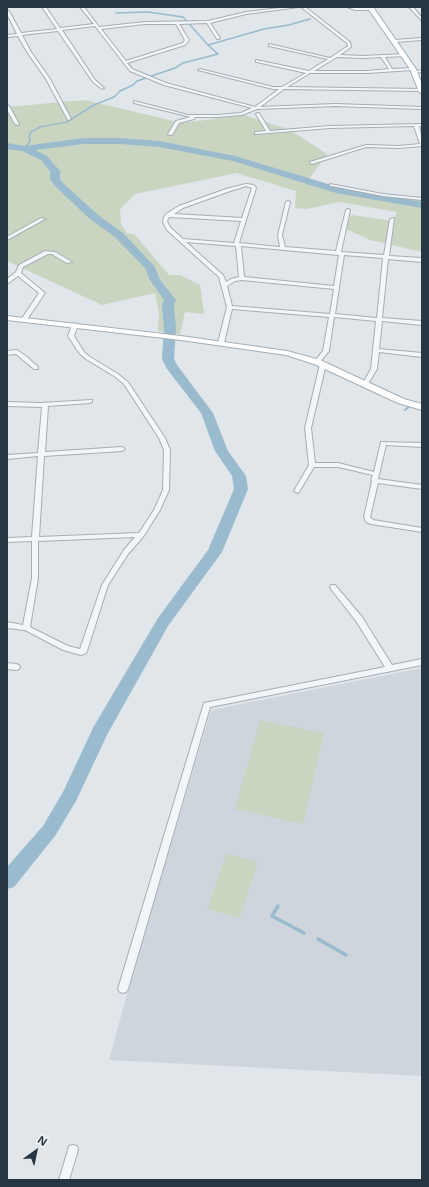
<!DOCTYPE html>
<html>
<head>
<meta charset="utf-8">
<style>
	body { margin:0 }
	#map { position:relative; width:429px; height:1187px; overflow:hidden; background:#e0e6ea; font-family:"Noto Sans",sans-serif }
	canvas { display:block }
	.frame { position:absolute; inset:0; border:8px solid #273643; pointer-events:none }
	.north { position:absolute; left:16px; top:1131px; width:40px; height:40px; -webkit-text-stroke:3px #f0f4f7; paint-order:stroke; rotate:33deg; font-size:11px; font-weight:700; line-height:16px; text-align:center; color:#273643 }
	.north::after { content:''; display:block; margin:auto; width:14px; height:18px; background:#273643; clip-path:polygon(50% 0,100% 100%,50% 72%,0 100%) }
</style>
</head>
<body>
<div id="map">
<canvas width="429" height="1187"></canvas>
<div class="frame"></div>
<div class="north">N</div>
</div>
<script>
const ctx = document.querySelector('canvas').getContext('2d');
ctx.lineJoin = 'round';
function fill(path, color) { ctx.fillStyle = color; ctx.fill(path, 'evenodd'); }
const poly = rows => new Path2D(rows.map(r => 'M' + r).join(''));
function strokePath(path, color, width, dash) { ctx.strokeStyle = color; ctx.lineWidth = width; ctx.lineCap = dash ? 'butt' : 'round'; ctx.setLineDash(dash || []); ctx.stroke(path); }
fill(poly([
	[422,668,422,1076,109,1060,135,965,211,710]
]), '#ced5dc');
fill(poly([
	[85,100,182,123,244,115,290,130,327,154,309,179,344,190,422,199,422,252,370,240,346,229,351,215,394,221,397,212,340,202,307,209,295,208,296,191,237,173,135,194,120,209,121,224,127,233,135,235,169,275,180,275,200,285,204,314,185,312,180,334,158,331,159,313,155,293,102,305,7,261,7,107],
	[260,720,324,733,303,824,235,809],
	[227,853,258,862,240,918,207,909]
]), '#c9d5c1');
strokePath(poly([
	[116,13,148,12,183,17,208,45],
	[24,149,30,141,29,136,31,132,40,127,67,122,94,105,114,97,120,91,133,85,137,81,175,68,183,63,218,54,208,45,264,29,289,25,310,19]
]), '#99bbcd', 1.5);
strokePath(poly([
	[405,410,411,405]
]), '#99bbcd', 2);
strokePath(poly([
	[278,906,272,916,304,933],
	[318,939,346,955]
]), '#99bbcd', 3.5);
fill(poly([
	[84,138,120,138,159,141,235,156,338,187,422,202,422,208,336,193,233,161,159,147,120,144,84,144,35,150,47,156,60,171,60,179,63,183,98,215,123,233,155,267,160,280,176,300,174,305,176,329,174,359,177,365,213,413,228,451,246,476,248,489,222,552,168,626,108,733,76,801,55,836,14,887,7,889,7,867,43,826,63,792,94,726,158,618,208,550,234,489,232,476,215,451,201,413,167,369,162,359,164,329,162,305,164,300,150,280,145,268,115,237,90,219,56,187,50,179,50,171,41,160,22,151,7,149,7,143,24,146,84,138]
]), '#99bbcd');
const street = poly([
	[42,7,46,7,60,28,94,24,80,7,84,7,99,27,145,22,208,21,246,12,288,7,299,7,246,14,210,23,220,38,218,39,217,39,207,23,179,24,189,40,185,45,127,63,132,69,166,83,255,107,279,89,273,89,198,70,200,69,273,87,282,87,306,73,257,62,256,62,256,60,309,71,328,59,269,46,269,44,330,58,348,46,347,43,301,7,305,7,350,42,351,47,340,55,363,56,404,54,406,55,405,56,385,57,392,69,413,68,415,69,413,70,367,73,310,73,287,87,421,89,422,91,284,89,260,107,335,104,422,107,422,109,335,106,257,109,242,115,217,117,195,117,194,119,179,123,172,135,170,135,168,134,176,121,191,117,134,103,134,101,188,115,217,115,241,113,252,108,164,85,130,71,95,26,62,30,95,80,104,88,102,89,93,82,58,31,22,35,31,52,50,79,71,119,68,120,46,79,27,52,18,36,7,37,7,35,17,34,7,14,7,10,9,11,21,33,57,29,42,7],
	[145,24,176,24,185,40,183,43,126,61,101,29,145,24],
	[337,57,363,58,381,57,389,69,367,71,314,71,337,57],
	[347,7,372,8,374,9,372,10,355,10,347,7],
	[409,7,413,7,422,18,422,21,409,7],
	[422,38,422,40,395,42,393,41,395,40,422,38],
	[422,70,422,72,414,73,412,72,422,70],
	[7,105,9,106,19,124,18,125,15,124,7,110,7,105],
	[257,113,259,113,270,131,330,126,422,124,422,126,419,126,422,138,422,146,399,148,366,147,312,164,310,163,310,162,366,145,399,146,420,144,414,126,330,128,256,134,255,134,255,132,266,131,256,114,257,113],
	[246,184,254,185,256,188,239,243,280,247,278,235,286,202,288,201,290,202,282,235,285,247,336,251,346,210,348,209,350,210,341,252,384,255,390,219,394,218,389,256,422,258,422,262,388,259,382,318,422,321,422,325,382,321,379,349,422,353,422,357,379,352,377,369,368,384,364,384,363,383,371,369,376,321,334,317,329,351,319,363,317,364,314,362,323,351,329,317,232,309,224,343,221,345,219,344,218,343,227,307,219,277,167,230,163,222,164,217,166,214,179,206,226,189,246,184],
	[246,186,252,188,242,218,174,214,183,208,230,191,246,186],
	[170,217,241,221,234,243,183,239,171,228,167,222,168,218,170,217],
	[186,242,236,246,239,277,231,279,226,282,223,275,186,242],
	[241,246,339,255,334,286,244,277,241,246],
	[344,255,383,258,377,318,335,314,344,255],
	[242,280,334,289,330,314,232,306,227,286,235,281,242,280],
	[330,184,383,194,422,198,422,200,383,196,332,186,330,186,330,184],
	[41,218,45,219,7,240,7,237,41,218],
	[45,251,55,252,72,262,67,263,52,254,48,254,23,267,21,273,45,293,26,321,22,321,21,320,39,293,18,276,7,284,7,279,16,272,19,265,45,251],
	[75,323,78,325,74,336,84,352,90,357,118,374,128,382,165,438,170,450,169,490,160,510,143,537,128,554,108,585,87,651,86,653,81,655,63,650,25,630,7,628,7,622,23,625,32,578,32,541,7,542,7,538,32,537,38,456,7,459,7,455,38,453,42,407,7,406,7,402,40,403,92,400,92,402,90,403,48,406,45,452,122,447,125,449,122,451,44,456,39,537,139,533,154,510,163,490,164,450,159,438,124,384,114,376,86,359,80,354,68,336,72,325,75,323],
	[135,537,124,550,102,585,80,649,68,646,30,627,38,578,38,541,135,537],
	[17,350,27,357,38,367,38,369,34,369,16,354,7,355,7,351,17,350],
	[323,362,326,364,311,428,315,463,338,463,374,472,381,442,422,443,422,447,386,445,378,479,422,485,422,489,378,483,370,517,373,520,422,528,422,532,371,524,366,522,364,517,372,481,371,480,373,475,338,467,314,467,299,492,297,493,294,491,309,465,305,428,320,364,323,362],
	[331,585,335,585,362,617,392,665,422,659,422,665,210,707,128,989,126,992,123,993,120,992,118,989,204,703,385,667,356,621,331,589,330,587,331,585],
	[7,663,16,664,19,665,20,667,19,669,16,670,7,669,7,663],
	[73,1145,77,1146,78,1150,69,1180,59,1180,68,1150,69,1146,73,1145]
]);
const secondary = poly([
	[7,316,181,336,287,351,320,360,404,399,422,404,422,410,398,403,314,364,286,355,181,340,7,320,7,316]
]);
const primary = poly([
	[367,7,373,7,416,69,422,84,422,94,419,92,410,69,367,7]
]);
strokePath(street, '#a5aeb5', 2);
strokePath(secondary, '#a5aeb5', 2);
strokePath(primary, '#9facb7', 2);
fill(street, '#f3f6f8');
fill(secondary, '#fff');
fill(primary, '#fff');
</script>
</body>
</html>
